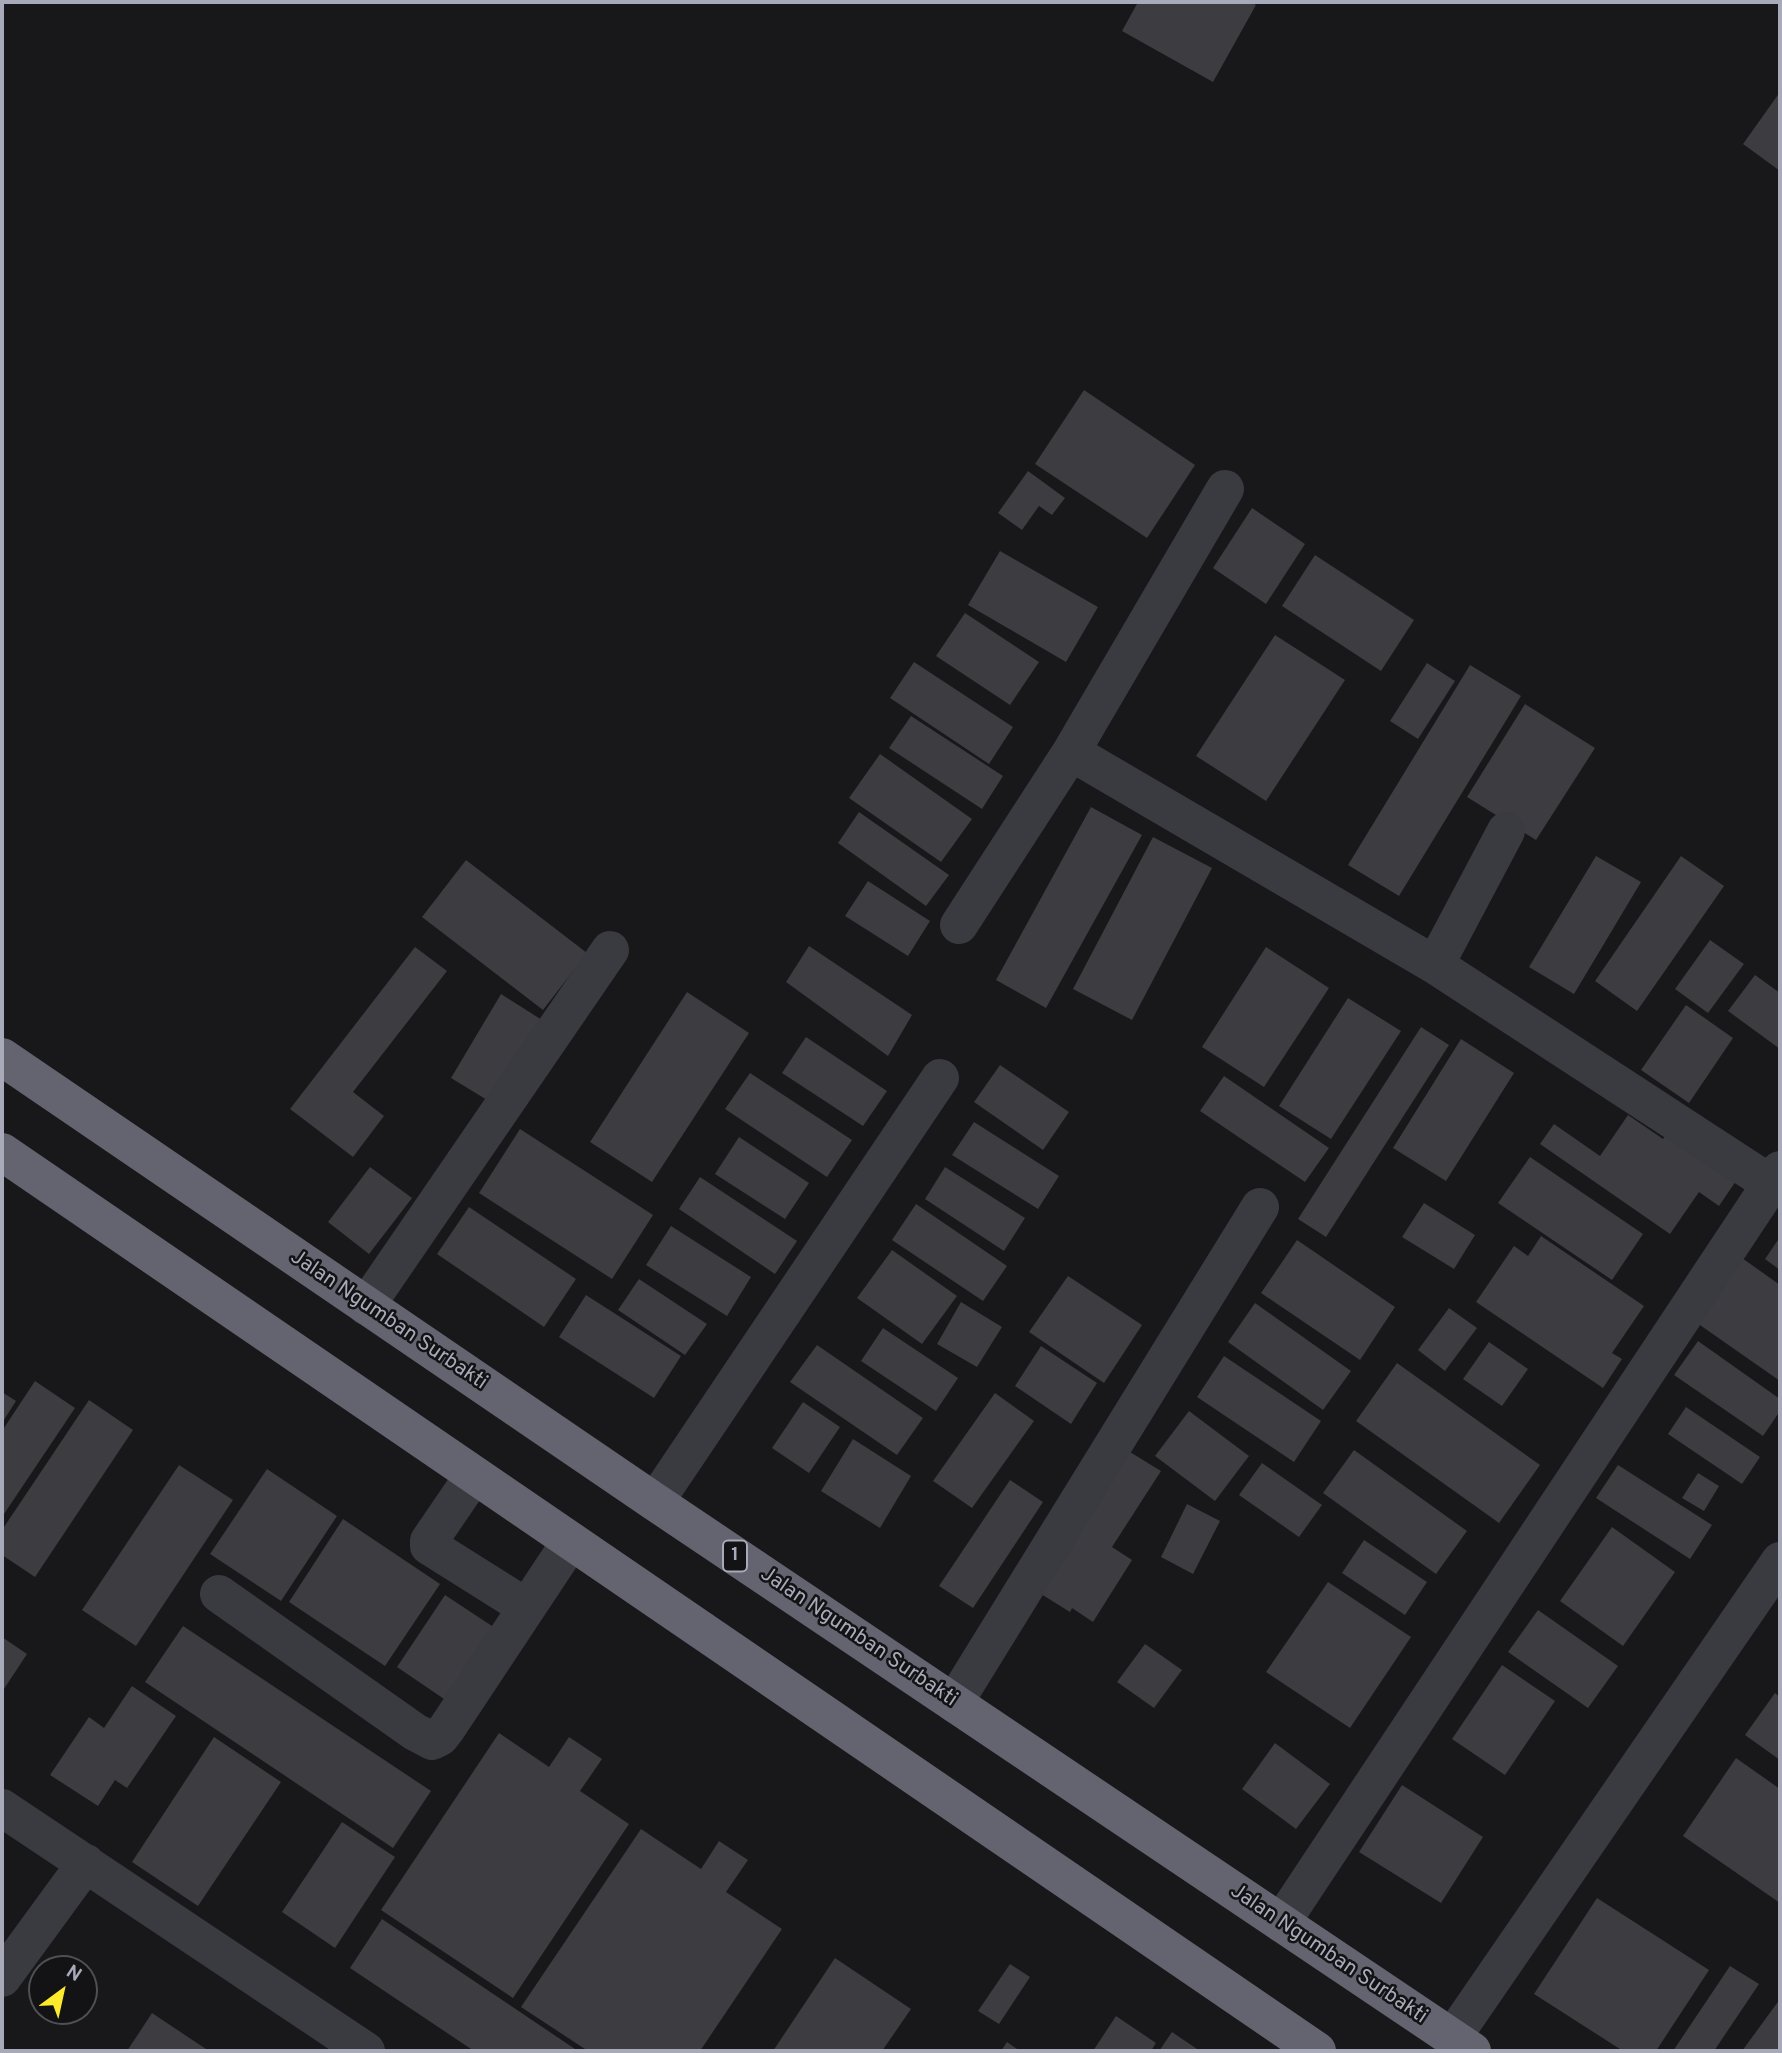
<!DOCTYPE html>
<html>
<head>
<meta charset="utf-8">
<style>
	body { margin:0 }
	#map { position:relative; width:1782px; height:2053px; overflow:hidden; background:#181719; font-family:Overpass,sans-serif }
	canvas { display:block }
	.frame { position:absolute; inset:0; border:4px solid #a8aaba; pointer-events:none }
	.north { position:absolute; left:28px; top:1955px; width:70px; height:70px; box-sizing:border-box; background:#131214; border:2px solid #4f4f56; border-radius:50%; rotate:33deg; font-size:19px; font-weight:700; line-height:28px; text-align:center; color:#a8aaba }
	.north::after { content:''; display:block; margin:auto; width:24px; height:32px; background:#fdea2c; clip-path:polygon(50% 0,100% 100%,50% 72%,0 100%) }
</style>
</head>
<body>
<div id="map">
<canvas width="1782" height="2053"></canvas>
<div class="frame"></div>
<div class="north">N</div>
</div>
<script>
const ctx = document.querySelector('canvas').getContext('2d');
ctx.lineJoin = 'round';
function fill(path, color) { ctx.fillStyle = color; ctx.fill(path, 'evenodd'); }
const poly = rows => new Path2D(rows.map(r => 'M' + r).join(''));
function strokePath(path, color, width, dash) { ctx.strokeStyle = color; ctx.lineWidth = width; ctx.lineCap = dash ? 'butt' : 'round'; ctx.setLineDash(dash || []); ctx.stroke(path); }
function write(font, color, halo, rows, align = 'center') {
  ctx.font = font + ' Overpass,sans-serif'; ctx.lineWidth = 5; ctx.setLineDash([]); ctx.textBaseline = 'middle'; ctx.strokeStyle = halo; ctx.fillStyle = color; for (const [text, x, y, turn = 0] of rows) {
    ctx.save(); ctx.translate(x, y); ctx.rotate((+turn || 0) * Math.PI / 180); ctx.textAlign = isNaN(turn) ? turn : align; if (halo) ctx.strokeText(text, 0, 0); ctx.fillText(text, 0, 0); ctx.restore();
  }
}
fill(poly([
	[1138,2,1250,2,1256,5,1213,82,1122,31],
	[1780,92,1780,171,1743,144],
	[1084,390,1195,465,1147,538,1035,464],
	[1028,471,1065,498,1052,515,1039,506,1022,530,998,513],
	[1252,508,1305,544,1266,604,1213,568],
	[1000,551,1098,607,1066,662,968,605],
	[1315,555,1414,620,1381,671,1282,606],
	[965,613,1039,662,1010,705,936,656],
	[1275,635,1345,680,1266,801,1196,756],
	[914,662,1013,727,989,764,890,698],
	[1427,663,1455,681,1418,739,1390,721],
	[1470,665,1521,696,1399,896,1348,865],
	[1525,704,1595,748,1536,840,1467,797],
	[911,716,1003,776,982,809,889,748],
	[880,754,972,819,941,862,849,798],
	[1091,807,1142,835,1046,1008,996,980],
	[859,812,949,875,926,906,838,843],
	[1153,837,1212,868,1132,1020,1073,989],
	[1596,856,1641,882,1574,994,1529,967],
	[1681,856,1724,886,1637,1011,1595,981],
	[466,860,587,953,543,1010,422,917],
	[868,881,930,921,908,956,845,916],
	[1710,940,1744,964,1708,1013,1675,989],
	[809,946,912,1015,888,1056,786,982],
	[415,947,447,971,353,1092,384,1116,353,1157,290,1109],
	[1266,947,1329,988,1264,1087,1202,1047],
	[1755,975,1780,993,1780,1049,1728,1011],
	[687,992,749,1033,652,1182,590,1142],
	[501,994,542,1020,492,1103,451,1078],
	[1348,998,1401,1031,1331,1139,1279,1106],
	[1686,1005,1733,1038,1689,1103,1641,1070],
	[1421,1027,1449,1045,1326,1237,1298,1219],
	[806,1037,887,1091,863,1126,782,1073],
	[1461,1039,1514,1073,1446,1181,1393,1148],
	[1000,1065,1069,1112,1043,1150,974,1102],
	[750,1073,852,1140,827,1177,725,1109],
	[1224,1076,1329,1148,1305,1182,1200,1111],
	[1628,1115,1663,1139,1671,1127,1740,1175,1719,1206,1699,1192,1670,1234,1540,1144,1554,1124,1600,1156],
	[974,1122,1059,1176,1038,1209,952,1155],
	[520,1129,653,1215,612,1279,479,1193],
	[739,1137,809,1183,785,1219,715,1174],
	[1530,1157,1643,1234,1612,1280,1498,1203],
	[370,1167,412,1198,369,1254,328,1222],
	[945,1167,1025,1218,1004,1251,925,1199],
	[700,1177,797,1241,775,1274,679,1209],
	[1424,1203,1475,1235,1454,1269,1402,1237],
	[916,1204,1007,1266,983,1301,892,1240],
	[469,1207,576,1279,544,1327,437,1254],
	[671,1226,751,1277,727,1316,646,1265],
	[1541,1236,1644,1306,1612,1353,1622,1359,1603,1388,1476,1302,1514,1246,1528,1256],
	[1780,1237,1780,1270,1765,1259],
	[1297,1240,1395,1307,1360,1360,1261,1293],
	[892,1250,957,1296,922,1344,857,1298],
	[1742,1258,1780,1285,1780,1381,1697,1323],
	[1068,1276,1142,1325,1104,1383,1029,1332],
	[639,1279,707,1324,685,1355,618,1310],
	[586,1295,681,1356,654,1398,559,1337],
	[961,1302,1002,1327,977,1367,937,1344],
	[1255,1303,1351,1371,1323,1410,1228,1342],
	[1449,1308,1477,1328,1445,1371,1418,1350],
	[883,1328,958,1378,936,1411,861,1361],
	[1698,1341,1780,1399,1780,1411,1763,1436,1674,1375],
	[1489,1342,1528,1369,1502,1406,1463,1379],
	[817,1345,923,1418,897,1455,790,1382],
	[1041,1346,1097,1383,1071,1424,1015,1386],
	[1224,1356,1321,1421,1294,1462,1197,1397],
	[1397,1363,1540,1465,1499,1523,1356,1421],
	[35,1381,75,1408,2,1517,2,1431],
	[2,1392,16,1401,2,1423],
	[995,1393,1034,1421,972,1508,933,1481],
	[89,1400,133,1430,35,1577,2,1555,2,1530],
	[803,1402,840,1427,809,1473,772,1448],
	[1686,1407,1760,1457,1742,1484,1668,1434],
	[1189,1411,1249,1456,1215,1501,1155,1456],
	[853,1439,911,1476,880,1528,821,1491],
	[1354,1450,1467,1531,1436,1574,1323,1493],
	[1130,1452,1161,1471,1112,1547,1132,1560,1093,1622,1072,1608,1070,1612,1041,1594],
	[1262,1463,1322,1505,1299,1537,1239,1495],
	[179,1465,233,1500,136,1646,82,1610],
	[1618,1465,1712,1525,1690,1559,1596,1498],
	[267,1469,337,1516,281,1601,210,1554],
	[1698,1473,1719,1486,1704,1511,1682,1498],
	[1010,1480,1043,1502,973,1608,939,1586],
	[1187,1504,1220,1521,1193,1574,1161,1557],
	[343,1519,440,1584,385,1666,289,1602],
	[1612,1527,1675,1572,1623,1646,1560,1601],
	[1364,1540,1427,1582,1405,1615,1342,1573],
	[1328,1582,1411,1637,1350,1728,1266,1672],
	[445,1595,495,1628,447,1701,397,1667],
	[1538,1610,1618,1666,1588,1708,1508,1652],
	[183,1626,431,1791,393,1848,145,1682],
	[2,1637,27,1654,2,1692],
	[1145,1644,1182,1670,1154,1708,1117,1682],
	[1502,1665,1555,1701,1505,1775,1452,1739],
	[132,1686,176,1716,127,1788,115,1780,98,1806,50,1775,89,1717,104,1728],
	[1775,1693,1780,1697,1780,1760,1745,1735],
	[499,1733,549,1767,569,1737,602,1759,580,1791,629,1824,513,1998,381,1910],
	[214,1737,281,1782,198,1906,132,1862],
	[1275,1743,1330,1784,1296,1829,1242,1789],
	[1736,1758,1780,1789,1780,1903,1683,1836],
	[1402,1785,1483,1837,1441,1903,1359,1852],
	[342,1822,395,1857,335,1948,282,1912],
	[641,1829,701,1869,719,1841,748,1860,726,1892,782,1929,700,2051,588,2051,521,2007],
	[1597,1898,1709,1970,1656,2051,1623,2051,1534,1994],
	[382,1919,578,2051,474,2051,350,1968],
	[835,1958,911,2009,882,2051,773,2051],
	[1010,1964,1030,1977,999,2024,978,2011],
	[1730,1966,1759,1984,1714,2051,1673,2051],
	[1780,1999,1780,2051,1742,2051],
	[152,2013,209,2051,127,2051],
	[1116,2016,1156,2043,1151,2051,1093,2051],
	[1172,2032,1200,2051,1159,2051],
	[1007,2042,1020,2051,1001,2051]
]), '#3c3c41');
strokePath(poly([
	[1071,752,1435,965,1771,1184],
	[959,925,1071,752,1225,489],
	[1435,965,1506,831],
	[366,1306,610,950],
	[474,1475,429,1541,429,1546,526,1607],
	[655,1502,940,1078],
	[219,1594,415,1732,432,1741,440,1737,447,1728,571,1541],
	[954,1703,1260,1207],
	[2,1808,366,2051],
	[1281,1923,1780,1170],
	[2,1978,86,1863],
	[1452,2038,1780,1561]
]), '#3a3a41', 38);
strokePath(poly([
	[2,1057,655,1502,1472,2051],
	[2,1152,1317,2051]
]), '#646470', 38);
for (const [x, y, w] of [
	[735,1556,24]
]) { const box = new Path2D(); box.roundRect(x - w / 2, y - 15.5, w, 31, 5); ctx.fillStyle = '#131214'; ctx.fill(box); strokePath(box, '#a8aaba', 2); }
write('bold 19px', '#a8aaba', null, [
	["1",735,1556]
]);
write('21px', '#a8aaba', '#131214', [
	["Jalan Ngumban Surbakti",388,1321,34],
	["Jalan Ngumban Surbakti",858,1638,34],
	["Jalan Ngumban Surbakti",1328,1955,34]
]);
</script>
</body>
</html>
